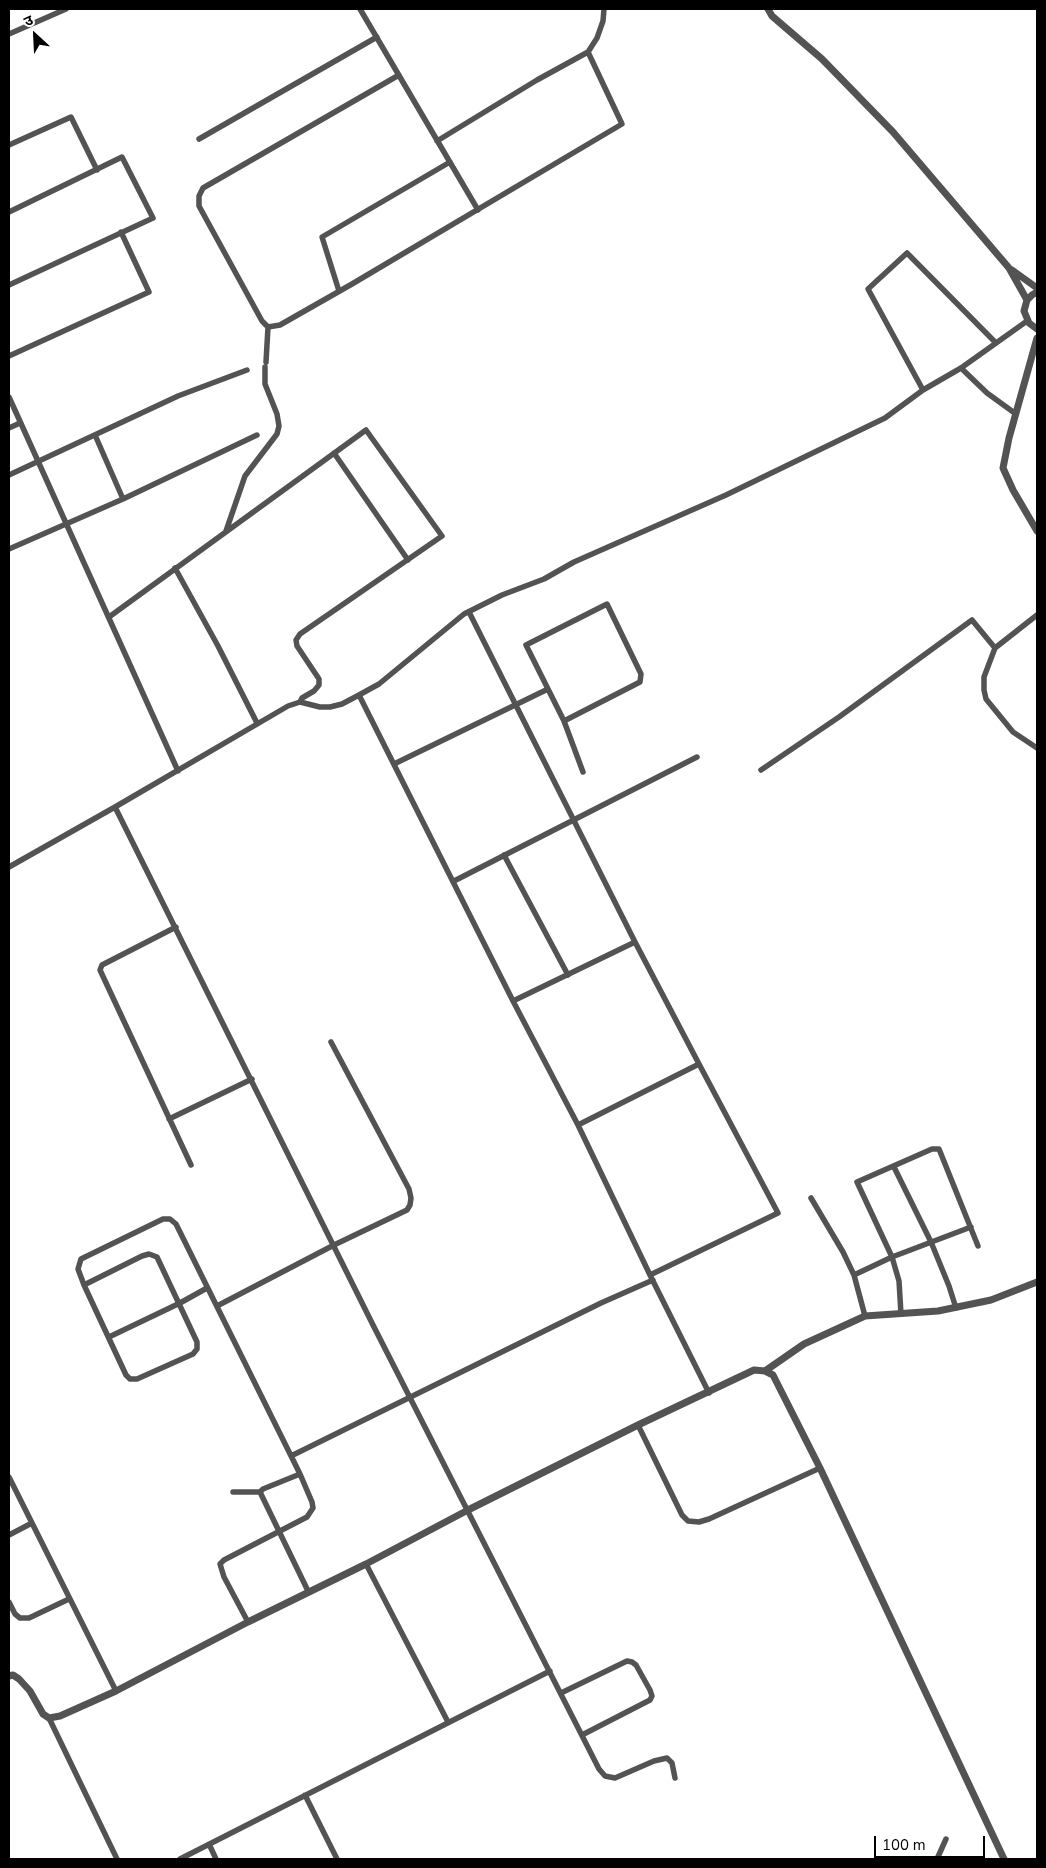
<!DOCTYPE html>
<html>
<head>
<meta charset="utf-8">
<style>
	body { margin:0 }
	#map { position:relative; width:1046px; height:1868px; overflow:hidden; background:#fff; font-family:"Nunito Sans","Noto Sans Devanagari",sans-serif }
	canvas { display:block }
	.frame { position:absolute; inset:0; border:10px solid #000; pointer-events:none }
	.north { position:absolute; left:10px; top:10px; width:50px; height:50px; -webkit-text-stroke:4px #fff; paint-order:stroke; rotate:335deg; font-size:14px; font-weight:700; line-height:20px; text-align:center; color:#000 }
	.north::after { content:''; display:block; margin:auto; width:18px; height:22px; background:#000; clip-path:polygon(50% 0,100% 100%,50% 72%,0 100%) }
	.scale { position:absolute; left:874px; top:1836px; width:111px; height:22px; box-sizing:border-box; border:2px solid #000; border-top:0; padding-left:6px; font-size:15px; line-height:18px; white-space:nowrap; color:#000; -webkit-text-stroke:4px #fff; paint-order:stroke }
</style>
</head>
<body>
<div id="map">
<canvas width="1046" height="1868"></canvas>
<div class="frame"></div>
<div class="north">उ</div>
<div class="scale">100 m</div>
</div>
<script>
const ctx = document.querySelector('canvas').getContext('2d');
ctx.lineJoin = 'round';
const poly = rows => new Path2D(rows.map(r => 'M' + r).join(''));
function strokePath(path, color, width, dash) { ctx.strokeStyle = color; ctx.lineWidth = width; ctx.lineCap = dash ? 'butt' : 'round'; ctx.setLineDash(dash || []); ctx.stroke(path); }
strokePath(poly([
	[360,9,478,210],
	[9,34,66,9],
	[588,52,597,38,603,21,604,9],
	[399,75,203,188,199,196,199,206,262,321,268,327,280,325,352,284,622,124,588,52,537,80,437,141],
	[199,139,377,37],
	[9,145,71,117,97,170],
	[9,212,122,157,153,218,9,285],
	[339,291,322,237,450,162],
	[9,356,149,292,121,232],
	[266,362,268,327],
	[961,368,987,393,1016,414],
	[923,390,868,289,907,253,996,343],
	[9,397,178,771],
	[9,428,20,423],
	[95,435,123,499],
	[334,453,408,560],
	[9,475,178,396,247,370],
	[226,531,245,476,277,434,279,426,277,414,265,384,265,367],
	[9,549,123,499,257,435],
	[175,568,218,646,257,723],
	[469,612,635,942,699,1064,578,1125,650,1275],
	[109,617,366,430,442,536,300,634,296,640,297,646,319,679,319,685,314,691,302,698,300,702],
	[995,648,984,677,984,690,986,699,1013,732,1037,748],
	[548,689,564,721,583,772],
	[359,695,513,1001],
	[394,764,548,689,526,645,607,604,641,674,640,682,564,721],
	[761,770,839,717,972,620,995,648,1037,615],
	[115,807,373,1325,599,1769,605,1776,615,1778,654,1761,667,1758,672,1763,675,1778],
	[504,855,568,975],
	[9,867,115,807,288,706,300,702,320,707,330,707,342,704,359,695,379,684,464,614,502,595,544,579,574,562,726,495,885,418,923,390,961,368,1027,321],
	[454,881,697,757],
	[176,927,102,965,100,970,191,1165],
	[699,1064,778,1213,650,1275,709,1393],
	[169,1119,252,1079],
	[578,1125,513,1001,635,942],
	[894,1167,931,1242,949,1286,956,1308],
	[811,1198,843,1252,854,1275,865,1316],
	[854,1275,892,1257,971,1227],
	[84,1285,142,1256,149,1254,157,1257,197,1342,197,1349,193,1354,137,1379,130,1379,126,1375,84,1285,78,1269,81,1259,163,1219,170,1219,176,1224,300,1474,312,1502,313,1508,307,1517,224,1560,220,1564,224,1577,248,1622],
	[217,1306,334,1245,407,1210,410,1205,411,1198,409,1189,331,1042],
	[901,1314,899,1281,892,1257,857,1182,932,1149,939,1149,978,1246],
	[109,1337,180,1303,207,1288],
	[638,1425,682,1515,688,1521,699,1522,709,1519,820,1468],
	[291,1456,601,1303,653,1280],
	[300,1474,263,1489,260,1492,308,1591],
	[9,1477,116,1691],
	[233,1492,260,1492],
	[9,1535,32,1523],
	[366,1564,448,1722],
	[9,1602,15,1614,20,1618,29,1618,69,1599],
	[561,1693,627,1661,632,1662,636,1665,650,1690,652,1696,650,1700,582,1735],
	[49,1718,117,1859],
	[305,1795,337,1859],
	[209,1844,216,1859],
	[180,1859,550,1671],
	[937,1859,946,1839]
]), '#535353', 5.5);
strokePath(poly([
	[768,9,772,16,822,59,893,132,1009,268,1027,300],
	[1012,270,1037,288],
	[1037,292,1032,295,1027,300,1024,311,1029,323,1037,329],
	[1037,338,1009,438,1003,468,1013,490,1037,531],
	[765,1371,804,1344,865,1316,938,1311,991,1300,1037,1282],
	[9,1676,13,1675,19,1679,30,1691,43,1714,49,1718,60,1716,116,1691,248,1622,366,1564,468,1510,638,1425,754,1370,765,1371,773,1375,820,1468,1004,1859]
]), '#535353', 7);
</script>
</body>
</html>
